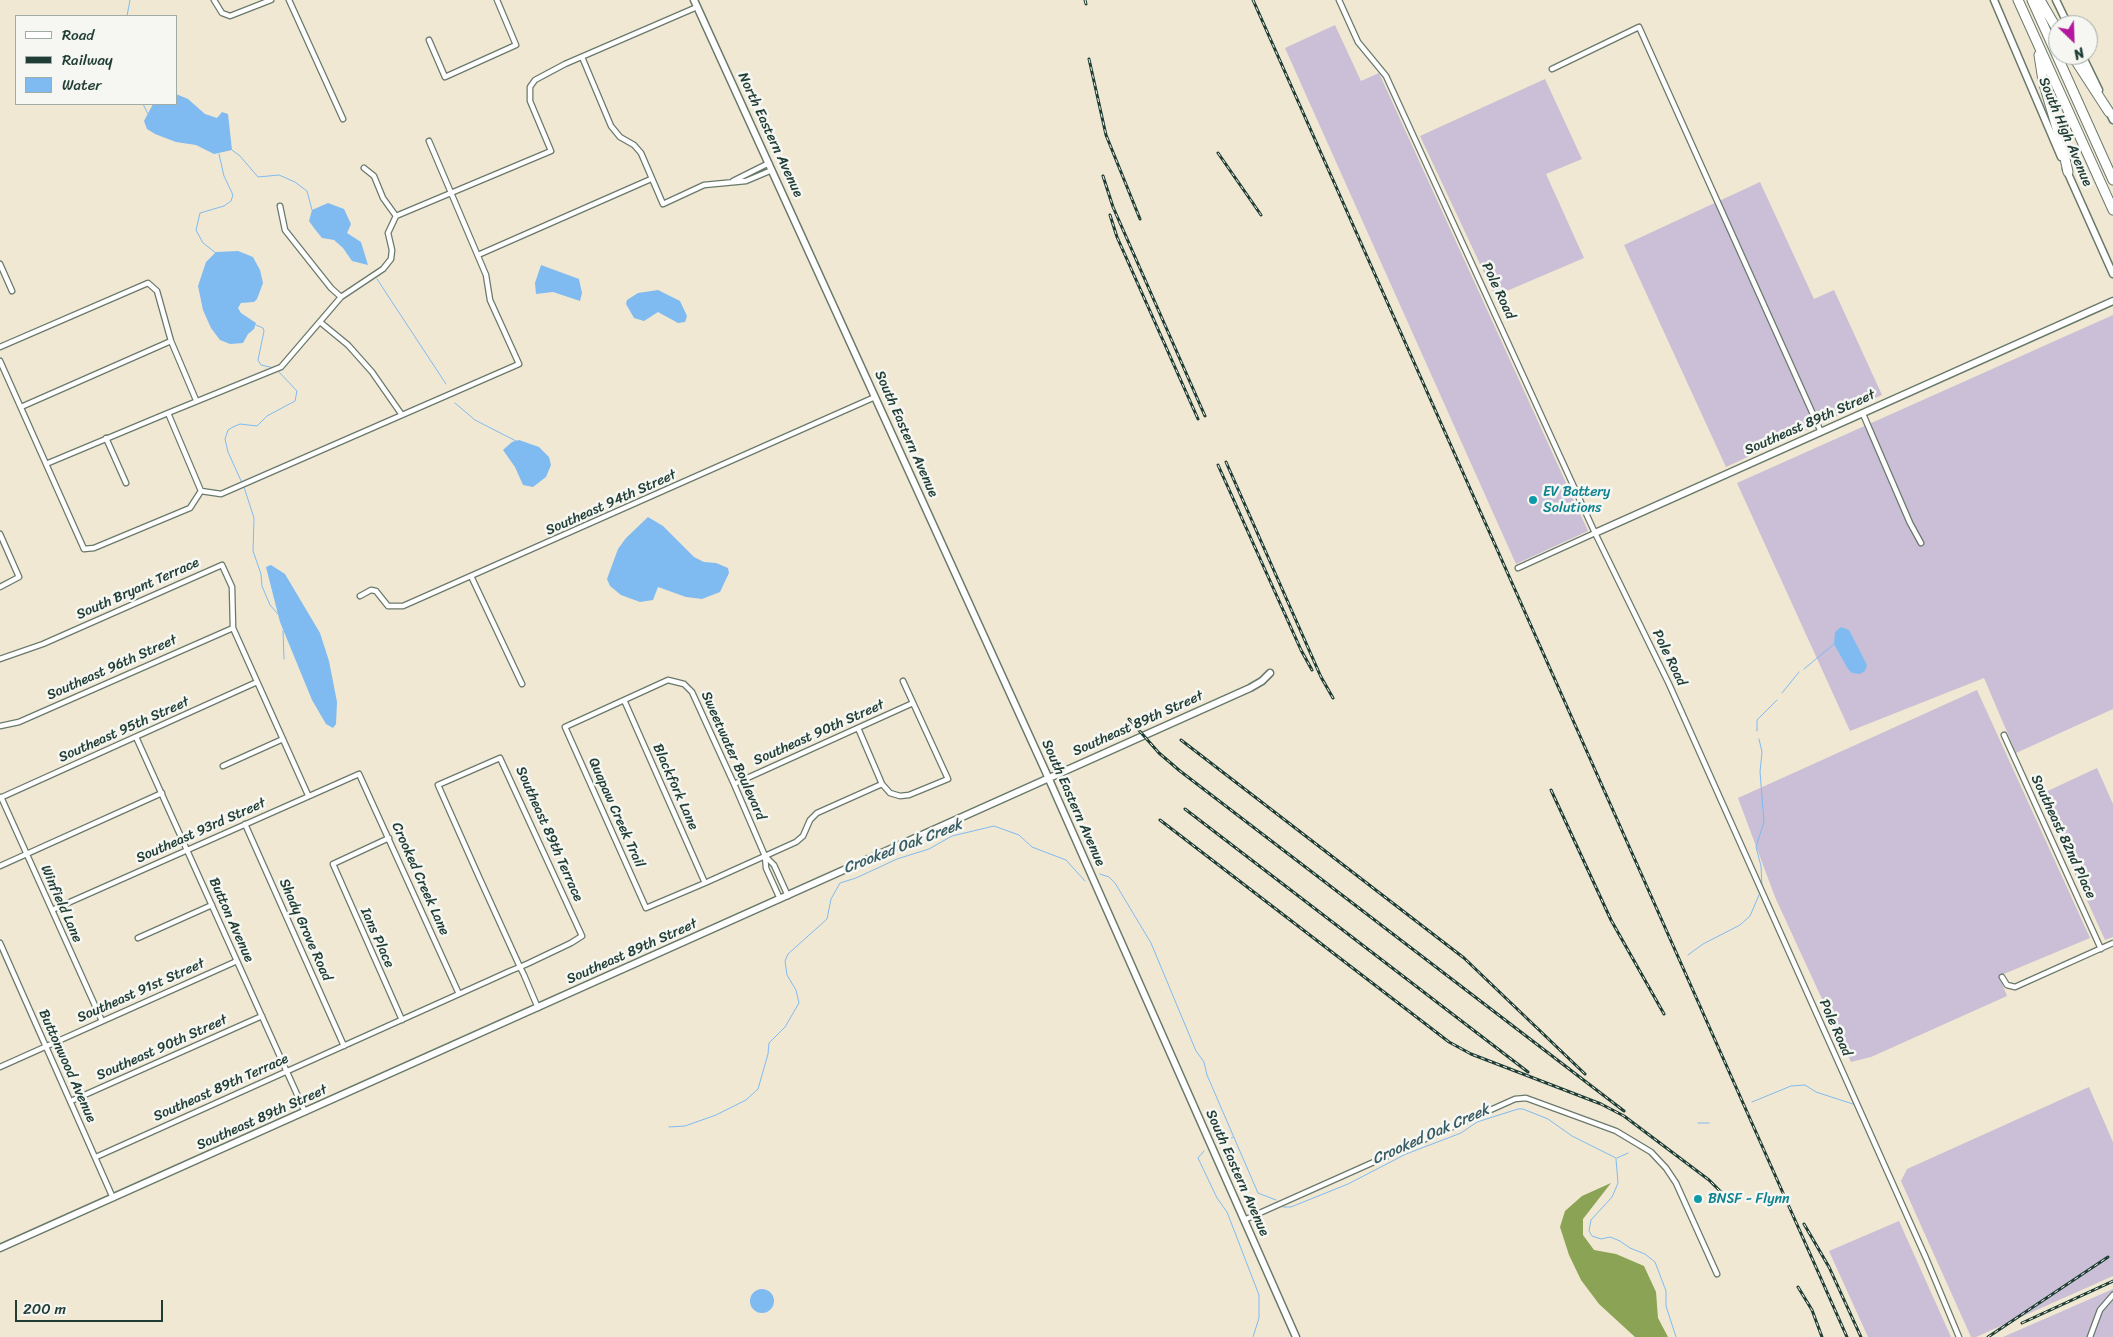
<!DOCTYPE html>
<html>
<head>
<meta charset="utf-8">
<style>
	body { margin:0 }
	#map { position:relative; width:2113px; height:1337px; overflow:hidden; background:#f0e8d2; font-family:Sriracha,sans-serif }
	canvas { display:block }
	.legend { position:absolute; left:15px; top:15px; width:162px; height:90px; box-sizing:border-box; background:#f6f6f2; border:1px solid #a0aca6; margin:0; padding:6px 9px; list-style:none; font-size:15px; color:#1f3d34 }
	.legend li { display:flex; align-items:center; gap:10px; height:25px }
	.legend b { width:25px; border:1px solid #a0aca6 }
	.north { position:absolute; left:2048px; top:15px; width:50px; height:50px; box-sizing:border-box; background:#f6f6f2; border:1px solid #a0aca6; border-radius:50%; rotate:156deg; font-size:14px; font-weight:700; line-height:20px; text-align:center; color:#1f3d34 }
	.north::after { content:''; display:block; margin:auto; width:18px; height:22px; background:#b5179e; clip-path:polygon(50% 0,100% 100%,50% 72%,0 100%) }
	.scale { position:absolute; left:15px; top:1300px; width:148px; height:22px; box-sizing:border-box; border:2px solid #1f3d34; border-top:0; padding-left:6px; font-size:15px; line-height:18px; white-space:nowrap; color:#1f3d34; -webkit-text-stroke:4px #f6f6f2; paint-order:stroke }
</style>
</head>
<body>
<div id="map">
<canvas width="2113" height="1337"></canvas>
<ul class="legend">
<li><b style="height:6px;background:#fff"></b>Road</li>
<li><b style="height:6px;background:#1f3d34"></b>Railway</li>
<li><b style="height:14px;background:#7fbaf1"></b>Water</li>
</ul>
<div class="north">N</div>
<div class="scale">200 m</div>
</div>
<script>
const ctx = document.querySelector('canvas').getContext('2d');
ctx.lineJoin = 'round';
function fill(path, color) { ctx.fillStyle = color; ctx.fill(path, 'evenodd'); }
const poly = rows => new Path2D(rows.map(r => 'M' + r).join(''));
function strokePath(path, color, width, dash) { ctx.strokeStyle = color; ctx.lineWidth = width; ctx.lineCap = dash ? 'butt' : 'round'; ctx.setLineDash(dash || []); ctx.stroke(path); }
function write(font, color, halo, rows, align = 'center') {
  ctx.font = font + ' Sriracha,sans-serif'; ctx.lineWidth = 5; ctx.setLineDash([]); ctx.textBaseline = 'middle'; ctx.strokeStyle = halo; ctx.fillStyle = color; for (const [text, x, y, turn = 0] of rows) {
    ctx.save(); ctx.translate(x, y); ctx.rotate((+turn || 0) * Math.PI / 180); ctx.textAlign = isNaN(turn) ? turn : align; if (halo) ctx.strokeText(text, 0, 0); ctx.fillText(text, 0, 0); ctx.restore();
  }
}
fill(poly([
	[1335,25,1361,81,1379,73,1588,531,1516,564,1285,48],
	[1545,79,1582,159,1546,174,1584,258,1495,296,1420,136],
	[1760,182,1814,299,1834,290,1882,395,1726,467,1624,245],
	[2113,315,2113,709,2016,753,1984,678,1850,731,1737,483],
	[1977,690,2090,938,1999,976,2007,996,1871,1057,1851,1062,1775,897,1738,798],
	[2097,768,2113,804,2113,937,2105,940,2039,795],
	[2089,1087,2113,1142,2113,1276,1976,1337,1971,1337,1901,1181,1907,1169],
	[1899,1221,1951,1337,1868,1337,1829,1251],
	[2113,1289,2113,1337,2003,1337]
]), '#cabfd6');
fill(poly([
	[1611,1183,1583,1219,1583,1235,1594,1250,1616,1254,1644,1266,1656,1292,1658,1318,1668,1337,1635,1337,1599,1304,1581,1280,1569,1255,1560,1227,1565,1211,1582,1196]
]), '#8aa354');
fill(poly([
	[176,94,188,99,205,114,217,118,222,112,228,114,232,150,214,154,196,145,176,142,155,134,147,129,144,121,153,104,176,104],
	[328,203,344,209,351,224,347,233,361,242,368,265,352,261,343,248,334,240,322,238,314,228,309,221,312,210],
	[238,251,253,257,260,270,263,283,257,299,254,302,241,303,238,308,241,313,256,323,254,329,248,334,243,343,230,344,220,340,211,328,203,310,198,286,206,262,216,252],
	[541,265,579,279,582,293,580,301,553,292,536,294,535,283],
	[658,290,680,301,687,316,685,322,678,323,658,312,644,321,634,318,626,304,627,300,638,293],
	[519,440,539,447,549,457,551,465,546,477,533,487,523,485,515,467,503,450,512,442],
	[648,517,663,526,694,557,704,562,716,563,728,568,729,573,720,592,702,599,686,597,658,587,653,600,640,602,621,595,610,586,607,579,618,549,626,538],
	[271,565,285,574,320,633,329,661,337,702,336,724,333,728,326,724,312,700,280,622,266,567],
	[1841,627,1849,630,1867,665,1865,671,1860,674,1852,673,1848,669,1834,644,1835,632],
	'750 1301a12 12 0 1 1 24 0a12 12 0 1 1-24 0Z'
]), '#7fbaf1');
strokePath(poly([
	[127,16,130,0],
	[143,104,148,114],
	[232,150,240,156,258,177,279,175,295,182,307,191,312,210],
	[216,253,203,243,196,230,200,213,224,206,231,201,233,195,224,176,219,154],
	[377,279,446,384],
	[256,325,263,328,264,331,258,360,261,365,274,368],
	[455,403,475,420,516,441],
	[242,483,228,452,225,439,228,430,233,427,240,424,257,426,267,416,295,401,297,391,277,370],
	[244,487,254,518,253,551,261,574,262,586,270,605,278,614],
	[283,631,284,659],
	[1804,669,1834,644],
	[1782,693,1799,672],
	[1757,731,1757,720,1777,700],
	[1759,739,1762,752,1760,772,1764,822,1756,847,1761,866,1762,887],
	[1100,874,1109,877,1115,883,1151,943,1196,1051,1204,1062,1207,1075,1258,1193,1276,1200],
	[1688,955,1703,944,1740,925,1750,916,1759,895],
	[1752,1102,1791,1086,1805,1085,1816,1092,1856,1105],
	[1698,1123,1709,1123],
	[669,1127,685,1126,716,1115,746,1100,758,1089,768,1054,769,1043,785,1027,799,1003,796,990,787,975,785,961,788,954,827,919,831,899,840,883,856,878,897,859,929,849,952,836,994,826,1019,835,1032,847,1066,860,1085,881],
	[1220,1145,1233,1137],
	[1204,1151,1198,1158,1217,1198,1227,1212,1259,1295,1259,1318,1253,1337],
	[1617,1158,1628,1153],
	[1616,1159,1618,1183,1612,1197,1591,1220,1589,1231,1592,1236,1601,1239,1610,1237,1620,1241,1630,1248,1645,1254,1655,1262,1666,1291,1666,1306,1676,1337],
	[1283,1207,1291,1207,1348,1184,1406,1154,1461,1133,1477,1122,1518,1109,1523,1109,1548,1119,1572,1136,1616,1158]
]), '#7fbaf1', 1);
const street = poly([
	[214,0,222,13,230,16,271,0],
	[289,0,343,119],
	[1339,0,1358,42,1386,76,1595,533,1669,684,1926,1258,1959,1337],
	[429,40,445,77,516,45,497,0],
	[582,57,611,126,620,137,634,145,641,153,663,204,704,185,746,181,772,170],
	[1552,69,1639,27,1821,432],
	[364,168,374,176,383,198,396,216,551,151,530,101,530,87,535,80,565,64,697,7],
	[733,181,769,163],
	[280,206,285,230,331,288,341,297],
	[396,216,388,233,392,250,391,259,383,269,341,297,281,367,168,413,201,491,221,494,519,364,490,300,486,275,429,141],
	[478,255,651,179],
	[0,264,12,291],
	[320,322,348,345,372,372,402,415],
	[0,347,148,283,157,291,171,341,196,400],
	[0,361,84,549,94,548,190,508,201,491],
	[21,407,171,341],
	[1863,414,1910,523,1921,543],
	[106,438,126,483],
	[46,464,168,413],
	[0,534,19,577,0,587],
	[1518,568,1595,533],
	[471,576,522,684],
	[360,596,371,590,376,591,388,606,403,606,875,397],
	[0,659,43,644,222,565,232,587,233,628,308,795],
	[624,700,705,883],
	[0,726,19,722,233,628],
	[858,728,882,784,890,793,900,796,909,795,948,779,903,681],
	[2004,735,2101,949],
	[136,737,305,1112],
	[223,766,283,739],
	[734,784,913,703],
	[1,797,102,1021],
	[0,798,257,682],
	[245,824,344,1046],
	[389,838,333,864,402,1020],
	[765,856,774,865,788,896],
	[0,866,162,793],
	[780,899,766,868,765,856,734,784,692,692,684,684,668,680,565,727,646,908,705,883,765,856,796,842,803,836,810,820,817,813,882,784],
	[52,910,359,774,459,994],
	[138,938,212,905],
	[0,943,113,1198],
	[2002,977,2007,985,2015,987,2113,943],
	[0,1067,237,961],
	[71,1101,262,1016],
	[96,1157,488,981,510,971,520,967,529,963,571,943,582,936,500,758,438,785,479,877,520,967,524,975,538,1008],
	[1244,1220,1515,1099,1526,1098,1616,1131,1651,1152,1666,1168,1676,1183,1717,1274],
	[2090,1337,2100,1310,2113,1295]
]);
const secondary = poly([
	[694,0,1044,768,1296,1337],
	[1994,0,2061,157],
	[2056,0,2068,25],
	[2082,55,2099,90],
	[2107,108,2113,120],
	[2066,169,2113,274],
	[1595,533,2113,301],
	[0,1248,1250,688,1262,681,1270,673]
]);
const highway = poly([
	[2018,0,2113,210],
	[2032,0,2113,180],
	[2040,0,2058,31],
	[2039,55,2043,81,2062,145,2068,172],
	[2072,55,2109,112]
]);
strokePath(street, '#68796b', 7);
strokePath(secondary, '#68796b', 9);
strokePath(highway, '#68796b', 11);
strokePath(street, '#fff', 4.5);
strokePath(secondary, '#fff', 6);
strokePath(highway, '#fff', 9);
const rail = poly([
	[1085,0,1086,4],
	[1253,0,1847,1337],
	[1089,59,1106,135,1140,219],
	[1218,153,1261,215],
	[1103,176,1113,207,1205,416],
	[1110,215,1117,237,1198,419],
	[1226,462,1321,677,1333,698],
	[1218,465,1301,650,1312,670],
	[1129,719,1159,753,1180,771,1624,1111],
	[1181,740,1464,958,1585,1074],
	[1551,790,1611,920,1664,1014],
	[1185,809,1528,1072],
	[1160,820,1449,1042,1471,1054,1601,1104,1624,1116,1709,1180,1727,1198],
	[1804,1224,1829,1267,1861,1337],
	[1798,1287,1812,1310,1822,1337],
	[2022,1323,2113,1281],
	[1988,1337,2108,1257]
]);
strokePath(rail, '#1f3d34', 3);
strokePath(rail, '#f6f6f2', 1, [4]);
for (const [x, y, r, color] of [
	[1533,500,5,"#0f9aa8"],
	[1698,1199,5,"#0f9aa8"]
]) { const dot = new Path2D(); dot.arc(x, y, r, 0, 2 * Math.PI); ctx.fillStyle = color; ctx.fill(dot); strokePath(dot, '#f6f6f2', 2); }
write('14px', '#1f3d34', '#f6f6f2', [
	["South High Avenue",2065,132,67],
	["North Eastern Avenue",770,135,65],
	["Pole Road",1498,291,65],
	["Southeast 89th Street",1810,423,-24],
	["South Eastern Avenue",906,434,66],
	["Southeast 94th Street",611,503,-24],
	["South Bryant Terrace",138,589,-24],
	["Pole Road",1669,658,64],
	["Southeast 96th Street",112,668,-24],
	["Southeast 89th Street",1138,724,-24],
	["Southeast 95th Street",124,730,-24],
	["Southeast 90th Street",819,733,-24],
	["Sweetwater Boulevard",733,756,66],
	["Blackfork Lane",675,787,66],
	["South Eastern Avenue",1073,803,66],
	["Quapaw Creek Trail",616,813,66],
	["Southeast 93rd Street",201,831,-24],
	["Southeast 89th Terrace",549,834,66],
	["Southeast 82nd Place",2063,837,65],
	["Crooked Creek Lane",420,879,66],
	["Winfield Lane",61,904,66],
	["Button Avenue",231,920,66],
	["Shady Grove Road",305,930,66],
	["Ians Place",377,938,66],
	["Southeast 89th Street",632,952,-24],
	["Southeast 91st Street",141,991,-24],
	["Pole Road",1835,1028,66],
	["Southeast 90th Street",162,1048,-24],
	["Buttonwood Avenue",67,1066,66],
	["Southeast 89th Terrace",221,1088,-24],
	["Southeast 89th Street",262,1118,-24],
	["South Eastern Avenue",1237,1173,66]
]);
write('14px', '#0d838f', '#f6f6f2', [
	["EV Battery",1543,492],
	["Solutions",1543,508],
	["BNSF - Flynn",1708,1199]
], 'left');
write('italic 15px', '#375c63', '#f6f6f2', [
	["Crooked Oak Creek",903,847,-21],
	["Crooked Oak Creek",1431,1135,-24]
]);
</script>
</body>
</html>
